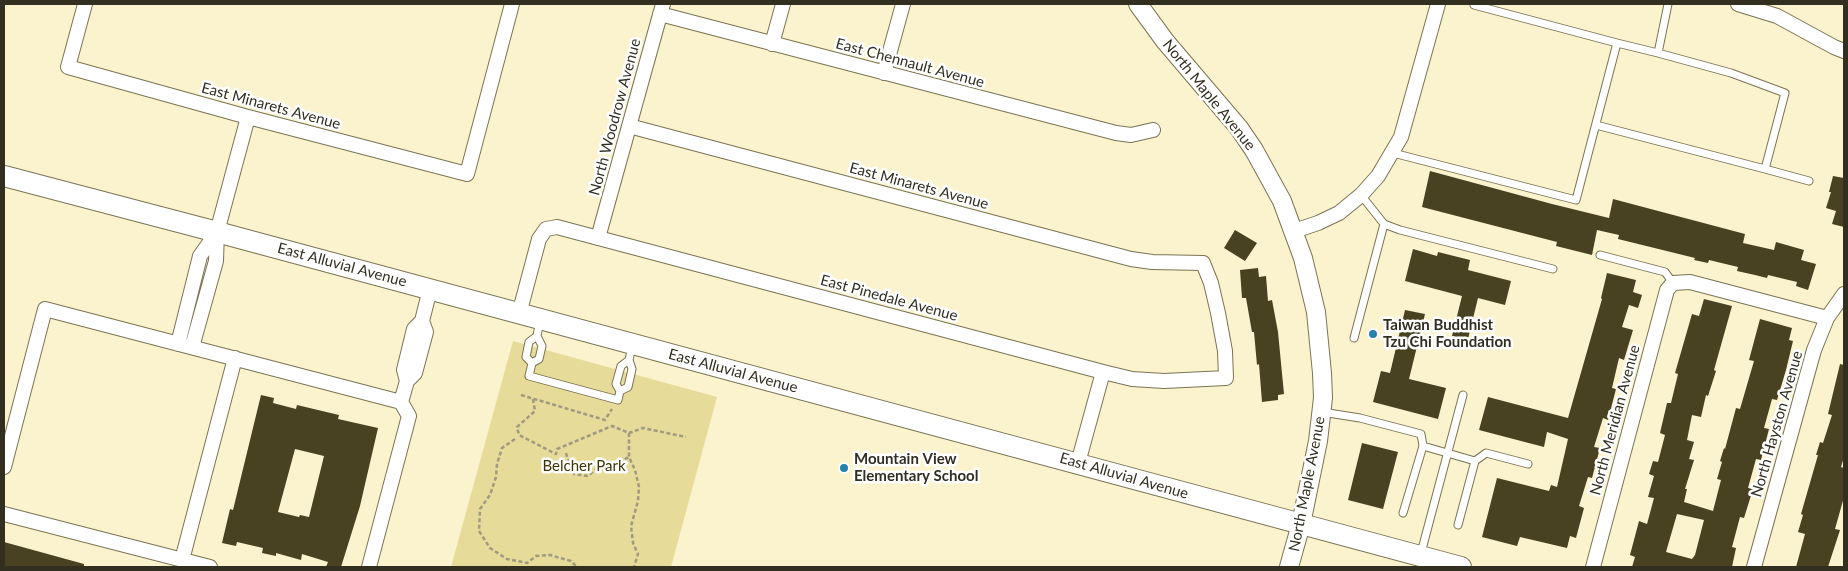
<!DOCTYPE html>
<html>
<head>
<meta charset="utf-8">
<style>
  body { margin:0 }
  #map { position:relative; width:1848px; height:571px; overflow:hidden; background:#faf3ce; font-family:Lato,sans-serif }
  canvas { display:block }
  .frame { position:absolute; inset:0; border:5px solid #322f21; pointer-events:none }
</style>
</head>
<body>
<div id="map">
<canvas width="1848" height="571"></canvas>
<div class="frame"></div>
</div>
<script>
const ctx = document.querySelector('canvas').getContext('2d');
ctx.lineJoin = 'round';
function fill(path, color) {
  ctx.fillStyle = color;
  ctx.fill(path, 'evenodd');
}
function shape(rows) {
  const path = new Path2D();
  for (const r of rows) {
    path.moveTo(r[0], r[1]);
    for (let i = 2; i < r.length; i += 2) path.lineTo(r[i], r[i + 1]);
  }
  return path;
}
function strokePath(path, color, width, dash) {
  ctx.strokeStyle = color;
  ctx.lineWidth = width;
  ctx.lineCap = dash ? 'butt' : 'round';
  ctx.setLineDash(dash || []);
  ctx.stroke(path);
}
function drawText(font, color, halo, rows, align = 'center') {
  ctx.font = font + ' Lato,sans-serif';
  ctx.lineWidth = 5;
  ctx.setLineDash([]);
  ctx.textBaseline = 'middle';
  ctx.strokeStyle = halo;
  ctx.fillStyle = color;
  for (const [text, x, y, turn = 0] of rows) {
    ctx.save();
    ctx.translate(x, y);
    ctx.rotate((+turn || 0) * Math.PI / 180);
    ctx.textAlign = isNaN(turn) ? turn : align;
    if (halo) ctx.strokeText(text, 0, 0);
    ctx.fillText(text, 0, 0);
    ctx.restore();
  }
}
const green = shape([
  [513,341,717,397,671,567,451,567]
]);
const building = shape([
  [1430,171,1552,204,1609,218,1613,199,1745,234,1743,243,1774,250,1776,242,1804,250,1801,260,1816,264,1808,290,1796,286,1797,282,1768,275,1767,278,1755,275,1737,271,1738,267,1709,260,1708,263,1694,260,1695,258,1618,239,1619,235,1597,230,1592,255,1556,246,1557,242,1422,207],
  [1833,176,1844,178,1844,227,1832,224,1836,211,1826,208,1831,192,1829,192],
  [1235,230,1257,243,1245,261,1224,248],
  [1413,249,1437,256,1438,252,1470,260,1468,270,1511,281,1505,305,1478,298,1468,339,1452,336,1462,296,1405,281],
  [1258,268,1259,277,1266,276,1268,301,1272,300,1278,332,1284,394,1278,395,1278,400,1262,402,1259,364,1257,365,1254,332,1252,332,1246,298,1242,298,1240,270],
  [1607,273,1636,280,1633,292,1642,295,1638,308,1629,305,1622,327,1633,330,1624,360,1619,358,1612,388,1616,389,1608,420,1603,418,1594,447,1600,448,1592,478,1588,477,1579,506,1584,508,1576,538,1570,536,1567,548,1520,537,1517,546,1482,537,1497,478,1549,491,1551,485,1557,487,1568,439,1547,432,1544,447,1479,430,1488,397,1568,418,1602,299,1601,298],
  [1704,299,1732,306,1714,370,1716,371,1708,396,1706,395,1701,417,1692,415,1687,440,1694,442,1689,459,1694,460,1685,489,1687,489,1684,502,1713,511,1721,480,1717,479,1722,462,1720,461,1724,448,1725,449,1736,408,1740,409,1754,361,1749,360,1760,319,1792,328,1789,340,1793,341,1786,370,1777,400,1772,399,1764,428,1769,429,1761,460,1756,459,1748,488,1753,489,1744,518,1740,517,1732,547,1736,548,1732,567,1632,567,1635,557,1630,555,1639,521,1647,524,1654,498,1648,497,1654,476,1649,474,1653,461,1658,462,1665,435,1660,433,1667,403,1671,403,1678,374,1675,373,1692,314,1699,316],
  [1677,514,1704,520,1695,555,1692,559,1666,552],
  [1405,310,1425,314,1409,379,1446,388,1438,419,1373,402,1381,371,1390,373],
  [1840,364,1844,365,1844,457,1841,467,1844,468,1844,497,1835,529,1840,530,1828,567,1796,567,1805,534,1798,532,1803,515,1801,514,1818,455,1816,455,1820,442,1823,443,1832,415,1828,414],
  [261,395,274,398,273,403,296,409,297,405,339,415,338,419,378,428,360,506,341,567,326,567,328,562,302,554,301,560,276,553,276,556,262,553,263,548,237,542,236,546,222,543,230,509,233,510],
  [295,449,324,456,309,517,300,515,299,517,278,512],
  [1362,443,1398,452,1383,509,1348,500],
  [4,542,84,564,84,567,4,567]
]);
const path = shape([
  [521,395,605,420,612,409],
  [533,399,535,411,517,427,519,435,556,454,557,449,612,426,629,433,643,428,686,437],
  [629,433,629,457,635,470,639,487,638,501,631,526,633,543,638,554,634,567],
  [515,439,502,448,497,464,496,477,490,495,480,509,479,531,490,548,507,559,527,563,536,556,550,555,571,561,577,567],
  [566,453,569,463,574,474,588,476,596,469,611,466,629,457]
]);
const service = shape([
  [1474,5,1617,43],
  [1658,53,1731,73,1785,93,1765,169,1809,181],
  [1596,125,1765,169],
  [1393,153,1576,200,1617,43,1658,53,1668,4],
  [1384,224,1400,230,1553,269],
  [1600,255,1665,272,1673,283],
  [537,336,542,346,539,359,532,363,526,357,529,342,537,336,540,320],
  [1354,338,1384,224,1361,195],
  [629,360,621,366,616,384,620,391,628,387,632,369,629,360,632,346],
  [532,363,529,376,618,400,620,391],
  [1322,412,1360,418,1421,434,1423,446,1403,513],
  [1423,446,1475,461,1486,453,1528,464],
  [1458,525,1475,461],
  [1421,553,1463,395]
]);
const minor = shape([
  [85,4,68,67,248,117,467,174,512,4],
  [1738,4,1777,16,1834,47,1844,51],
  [660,14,1116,133,1131,135,1153,130],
  [772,44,783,4],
  [884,73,903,4],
  [1294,231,1318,223,1339,213,1361,195,1378,176,1401,137,1438,4],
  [598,238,663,4],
  [519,314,539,239,546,229,557,227,1103,372,1132,379,1164,381,1226,378,1225,351,1218,313,1211,283,1203,263,1152,262,1131,259,629,126],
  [178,344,200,256,217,232],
  [192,347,216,261,217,232,248,117],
  [407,381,415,373,426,332,422,321],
  [401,402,407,381,404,370,414,329,422,321,430,289],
  [1078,463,1103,372],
  [4,467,45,309,401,402,409,416,369,567],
  [4,514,210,567],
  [182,560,235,358],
  [1593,567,1667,290,1673,283,1690,282,1827,318],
  [1754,567,1814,350,1827,318,1844,294]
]);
const tertiary = shape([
  [1138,4,1165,41,1239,128,1254,150,1282,201,1303,258,1316,312,1322,373,1323,398,1318,441,1301,524,1289,567]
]);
const secondary = shape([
  [4,176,217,232,1461,567]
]);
const markers = [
  [1373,334,5,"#2780ae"],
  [844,468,5,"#2780ae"]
];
const streetNames = [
  ["East Chennault Avenue",910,63,15],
  ["North Maple Avenue",1209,95,51],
  ["East Minarets Avenue",271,106,15],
  ["North Woodrow Avenue",615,117,-75],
  ["East Minarets Avenue",919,186,15],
  ["East Alluvial Avenue",342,265,15],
  ["East Pinedale Avenue",889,298,15],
  ["East Alluvial Avenue",733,371,15],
  ["North Meridian Avenue",1615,420,-75],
  ["North Hayston Avenue",1777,424,-74],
  ["East Alluvial Avenue",1124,476,16],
  ["North Maple Avenue",1307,484,-79]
];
const poiNames = [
  ["Taiwan Buddhist",1383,325],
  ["Tzu Chi Foundation",1383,342],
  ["Mountain View",854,459],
  ["Elementary School",854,476]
];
const parkNames = [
  ["Belcher Park",584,466]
];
fill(green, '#e7db9a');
fill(building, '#484222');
strokePath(service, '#7b7453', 9);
strokePath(minor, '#7b7453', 16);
strokePath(tertiary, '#7b7453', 20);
strokePath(secondary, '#7b7453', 22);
strokePath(path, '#a09b80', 2.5, [4, 2.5]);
strokePath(service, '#fff', 7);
strokePath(minor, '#fff', 14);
strokePath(tertiary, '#fff', 18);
strokePath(secondary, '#fff', 20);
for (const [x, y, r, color] of markers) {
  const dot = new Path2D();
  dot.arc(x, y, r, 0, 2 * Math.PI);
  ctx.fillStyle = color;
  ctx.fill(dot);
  strokePath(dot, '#fff', 2);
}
drawText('15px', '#322f21', '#fff', streetNames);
drawText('bold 15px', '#322f21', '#fff', poiNames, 'left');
drawText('15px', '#3d3506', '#fff', parkNames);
</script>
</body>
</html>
